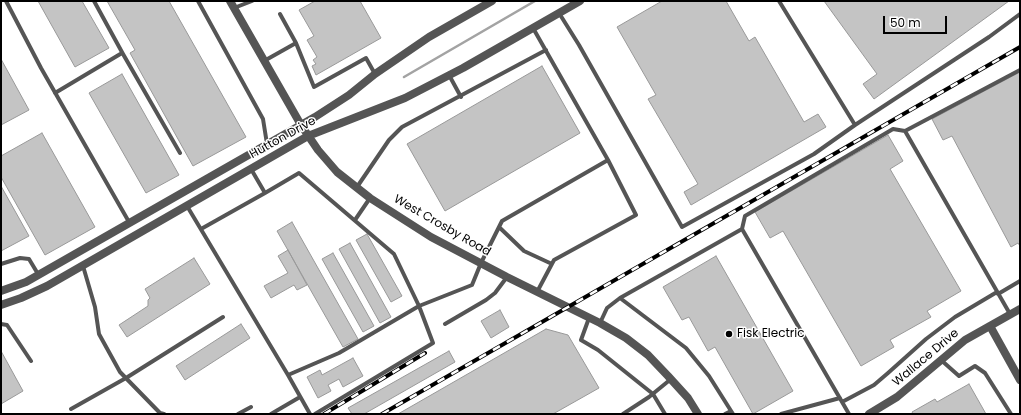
<!DOCTYPE html>
<html>
<head>
<meta charset="utf-8">
<style>
  body { margin:0 }
  #map { position:relative; width:1021px; height:415px; overflow:hidden; background:#fff; font-family:Poppins,sans-serif }
  canvas { display:block }
  .frame { position:absolute; inset:0; border:2px solid #000; pointer-events:none }
  .scale { position:absolute; left:883px; top:16px; width:64px; height:18px; box-sizing:border-box; border:2px solid #000; border-top:0; padding-left:5px; font-size:12px; line-height:14px; white-space:nowrap; color:#000; -webkit-text-stroke:3px #fff; paint-order:stroke }
</style>
</head>
<body>
<div id="map">
<canvas width="1021" height="415"></canvas>
<div class="frame"></div>
<div class="scale">50 m</div>
</div>
<script>
const ctx = document.querySelector('canvas').getContext('2d');
ctx.lineJoin = 'round';
function shape(rows) {
  const path = new Path2D();
  for (const r of rows) {
    path.moveTo(r[0], r[1]);
    for (let i = 2; i < r.length; i += 2) path.lineTo(r[i], r[i + 1]);
  }
  return path;
}
function strokePath(path, color, width, dash) {
  ctx.strokeStyle = color;
  ctx.lineWidth = width;
  ctx.lineCap = dash ? 'butt' : 'round';
  ctx.setLineDash(dash || []);
  ctx.stroke(path);
}
function fill(path, color) {
  ctx.fillStyle = color;
  ctx.fill(path, 'evenodd');
}
function drawText(font, color, halo, rows, align = 'center') {
  ctx.font = font + ' Poppins,sans-serif';
  ctx.lineWidth = 3;
  ctx.setLineDash([]);
  ctx.textBaseline = 'middle';
  ctx.strokeStyle = halo;
  ctx.fillStyle = color;
  for (const [text, x, y, turn = 0] of rows) {
    ctx.save();
    ctx.translate(x, y);
    ctx.rotate((+turn || 0) * Math.PI / 180);
    ctx.textAlign = isNaN(turn) ? turn : align;
    if (halo) ctx.strokeText(text, 0, 0);
    ctx.fillText(text, 0, 0);
    ctx.restore();
  }
}
const stream = shape([
  [404,77,535,1]
]);
const building = shape([
  [38,1,82,1,109,48,75,67,38,1],
  [107,1,169,1,246,137,193,166,130,53,135,50,107,1],
  [315,1,360,1,381,38,316,75,312,66,316,64,313,60,317,57,307,40,314,36,299,10,315,1],
  [662,1,726,1,749,41,755,37,804,122,818,114,826,127,691,205,684,192,698,184,648,99,656,95,617,27,662,1],
  [824,1,1009,1,874,99,863,84,877,74,824,1],
  [1,59,29,110,1,125,1,59],
  [542,66,580,133,445,211,407,144,542,66],
  [1020,72,1020,246,1018,243,1011,247,952,136,943,140,932,119,1020,72],
  [122,74,179,175,146,193,89,93,122,74],
  [42,133,95,227,45,255,1,177,1,156,42,133],
  [888,135,903,161,890,169,961,291,927,311,931,317,890,340,894,347,861,366,783,231,770,238,755,212,888,135],
  [1,186,29,236,1,251,1,186],
  [292,222,358,339,343,347,277,231,292,222],
  [367,234,402,296,391,302,356,240,367,234],
  [350,243,391,317,380,323,339,249,350,243],
  [288,250,307,285,297,290,294,285,271,298,264,286,288,273,278,256,288,250],
  [333,253,374,326,363,332,322,259,333,253],
  [716,256,793,391,753,414,715,347,708,351,689,317,682,320,663,287,716,256],
  [194,258,210,284,127,337,119,325,148,306,148,300,150,298,145,289,194,258],
  [500,310,509,327,491,338,481,321,500,310],
  [241,324,250,338,185,380,176,366,241,324],
  [546,329,568,335,599,388,553,414,398,414,546,329],
  [1,351,23,391,1,404,1,351],
  [449,351,455,362,364,414,352,414,348,408,449,351],
  [353,358,363,376,343,387,339,379,328,385,331,391,318,398,307,377,320,370,322,375,353,358],
  [969,384,986,414,913,414,912,412,935,399,937,402,969,384]
]);
const service = shape([
  [6,1,41,68,129,222],
  [94,1,123,54,180,153],
  [198,1,263,119,267,144],
  [779,1,855,125,989,37,1020,14],
  [234,8,252,1],
  [559,13,579,45,682,227,814,154,855,125],
  [280,14,296,43],
  [264,61,296,43,314,87,366,58,375,74],
  [449,75,461,97],
  [55,93,122,53],
  [357,187,389,140,402,127,546,50],
  [187,206,288,375,339,353,419,306,394,254,299,173,265,193,251,169],
  [355,220,370,198],
  [499,227,524,251,552,264],
  [201,229,265,193],
  [742,229,745,216,893,129,905,131],
  [1,264,20,258,29,259,38,274],
  [83,266,95,307,99,334,120,372,160,413,164,414],
  [537,292,554,260,636,215,608,160],
  [998,294,1020,281],
  [620,298,686,348,709,376,733,414],
  [1010,314,905,131,1020,70],
  [589,318,581,340,598,350,653,394,665,414],
  [600,323,607,308,620,298,742,229,849,414],
  [1,324,7,325,31,361],
  [445,324,486,300,495,293,507,277],
  [941,360,959,376,975,366,985,373,1011,414],
  [288,375,310,414],
  [842,402,874,385,888,373,926,339,955,317,997,292],
  [71,409,126,378,223,317],
  [238,414,251,407],
  [271,414,300,397],
  [315,414,433,343,419,306,472,285,481,263,502,221,608,160,533,28],
  [623,414,649,397,671,379],
  [725,414,731,411],
  [781,414,840,398]
]);
const minor = shape([
  [990,326,1020,380],
  [869,414,897,397,965,340,1020,309]
]);
const tertiary = shape([
  [230,1,301,125,318,150,337,172,370,198,431,237,507,277,600,323,626,338,648,355,668,376,688,398,698,414],
  [1,291,26,282,315,117,349,95,375,74,429,37,492,1],
  [1,305,21,298,47,286,308,136,405,98,463,68,580,1]
]);
const rail = shape([
  [324,414,425,353],
  [382,414,1020,47]
]);
const markers = [
  [729,334,4,"#000"]
];
const streetNames = [
  ["Hutton Drive",283,138,-29],
  ["West Crosby Road",442,226,30],
  ["Wallace Drive",926,358,-40]
];
const poiNames = [
  ["Fisk Electric",737,334]
];
strokePath(stream, '#a3a3a3', 2.5);
fill(building, '#c4c4c4');
strokePath(building, '#999', 1);
strokePath(service, '#555', 4);
strokePath(minor, '#555', 8);
strokePath(tertiary, '#555', 8);
strokePath(rail, '#000', 4);
strokePath(rail, '#fff', 2.5, [8]);
for (const [x, y, r, color] of markers) {
  const dot = new Path2D();
  dot.arc(x, y, r, 0, 2 * Math.PI);
  ctx.fillStyle = color;
  ctx.fill(dot);
  strokePath(dot, '#fff', 1.5);
}
drawText('12px', '#000', '#fff', streetNames);
drawText('12px', '#000', '#fff', poiNames, 'left');
</script>
</body>
</html>
